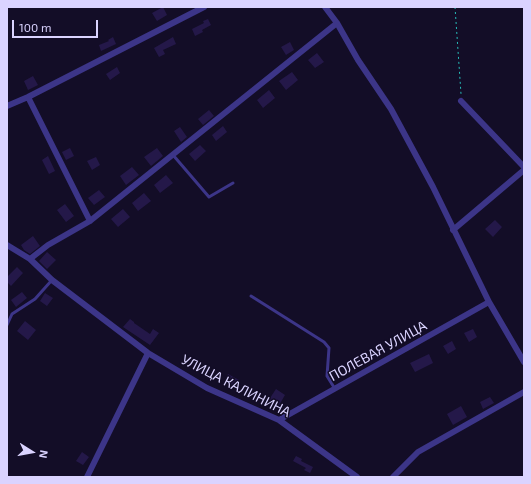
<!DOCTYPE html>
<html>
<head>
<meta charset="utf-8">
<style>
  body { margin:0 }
  #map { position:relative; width:531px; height:484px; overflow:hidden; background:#130d27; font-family:"Exo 2",sans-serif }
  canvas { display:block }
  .frame { position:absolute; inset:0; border:8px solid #dad3ff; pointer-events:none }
  .north { position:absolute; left:12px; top:432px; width:40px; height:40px; -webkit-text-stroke:3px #130d27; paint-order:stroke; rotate:101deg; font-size:11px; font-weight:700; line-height:16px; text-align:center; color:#dad3ff }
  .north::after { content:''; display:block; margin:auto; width:14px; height:18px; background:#dad3ff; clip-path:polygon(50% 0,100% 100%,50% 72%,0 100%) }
  .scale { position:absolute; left:12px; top:20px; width:86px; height:18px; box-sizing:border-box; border:2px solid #dad3ff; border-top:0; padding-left:5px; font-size:12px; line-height:14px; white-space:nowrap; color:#dad3ff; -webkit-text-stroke:3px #130d27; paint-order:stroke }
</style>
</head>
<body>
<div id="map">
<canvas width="531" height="484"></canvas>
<div class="frame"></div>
<div class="north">N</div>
<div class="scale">100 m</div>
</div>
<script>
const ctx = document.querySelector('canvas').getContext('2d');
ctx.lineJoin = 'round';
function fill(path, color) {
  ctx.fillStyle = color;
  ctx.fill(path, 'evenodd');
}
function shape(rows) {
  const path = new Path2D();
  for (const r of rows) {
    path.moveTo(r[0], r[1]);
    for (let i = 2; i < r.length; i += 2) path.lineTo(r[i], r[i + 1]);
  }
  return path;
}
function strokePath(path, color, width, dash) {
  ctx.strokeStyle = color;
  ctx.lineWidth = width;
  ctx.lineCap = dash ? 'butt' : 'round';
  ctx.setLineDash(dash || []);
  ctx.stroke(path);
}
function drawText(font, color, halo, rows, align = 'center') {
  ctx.font = font + ' "Exo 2",sans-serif';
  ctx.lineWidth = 3;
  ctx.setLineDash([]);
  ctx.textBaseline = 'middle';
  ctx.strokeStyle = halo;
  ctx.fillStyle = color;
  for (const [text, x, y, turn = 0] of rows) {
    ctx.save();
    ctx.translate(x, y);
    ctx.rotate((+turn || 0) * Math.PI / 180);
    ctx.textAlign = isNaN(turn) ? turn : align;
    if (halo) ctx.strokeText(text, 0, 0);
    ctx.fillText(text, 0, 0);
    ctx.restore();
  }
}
const building = shape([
  [163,7,167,15,157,21,152,13],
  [208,19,211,25,202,30,203,32,195,36,192,29,204,23,203,21],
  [113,37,116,44,101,51,99,45,109,41,108,40],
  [173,37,176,44,163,50,165,54,159,57,154,48],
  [290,42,294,50,286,55,281,47],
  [317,53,324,62,315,68,308,60],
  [117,67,120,73,110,80,106,74],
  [292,72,298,80,286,90,279,81],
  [33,76,38,85,28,90,24,81],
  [269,90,275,98,263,108,257,100],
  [209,110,214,116,203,125,198,119],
  [223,126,227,132,216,141,212,135],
  [180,127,187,137,181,142,174,131],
  [200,145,206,151,195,161,189,154],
  [70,148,74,156,66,160,62,152],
  [157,148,163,156,151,166,144,157],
  [48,156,55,171,49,174,42,160],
  [96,157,100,165,92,170,87,161],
  [132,167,139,175,126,185,120,176],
  [166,175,173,183,160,193,154,185],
  [99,190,105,197,94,205,88,198],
  [144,193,151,201,138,211,132,203],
  [65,204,74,216,66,222,57,210],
  [123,209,130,217,118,227,111,219],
  [495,220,502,227,493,237,485,229],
  [33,236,40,246,30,254,24,250,21,245],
  [47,252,56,260,47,269,39,261],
  [17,267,23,273,11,286,7,282,7,277],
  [22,292,27,298,16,307,11,300],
  [45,293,53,298,47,306,40,301],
  [130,319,134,322,134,323,150,334,153,329,159,333,150,345,123,327],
  [25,321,36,330,28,340,17,331],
  [473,329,477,337,469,342,464,333],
  [452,341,456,349,448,354,443,346],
  [429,354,433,363,415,372,410,363],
  [228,374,239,380,235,387,224,382],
  [276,389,285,395,278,407,268,401],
  [490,397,494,403,483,409,480,402],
  [461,406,467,417,453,425,447,414],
  [82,452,89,457,83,465,76,461],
  [296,456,302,459,301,461,313,467,310,473,304,470,306,468,293,461]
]);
const path = shape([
  [455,7,461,94]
]);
const service = shape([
  [173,155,209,197,233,183],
  [251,296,324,342,329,348,327,376,335,389],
  [7,325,12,314,35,299,52,280]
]);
const minor = shape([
  [325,7,337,23,358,60,391,109,433,187,489,302,524,362],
  [28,97,90,221],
  [461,101,524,167],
  [7,106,28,97,204,7],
  [453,230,524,170],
  [7,245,30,259,52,280,148,353,207,388,279,420,357,477],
  [30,259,48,245,90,221,337,23],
  [279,420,489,302],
  [87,477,148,353],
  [393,477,418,452,524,392]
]);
const streetNames = [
  ["ПОЛЕВАЯ УЛИЦА",378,351,-29],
  ["УЛИЦА КАЛИНИНА",236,386,27]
];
fill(building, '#241849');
strokePath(path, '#27bfbc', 1, [2, 3]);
strokePath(service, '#3c3588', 3);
strokePath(minor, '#3c3588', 6);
drawText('14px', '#dad3ff', '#130d27', streetNames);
</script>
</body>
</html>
